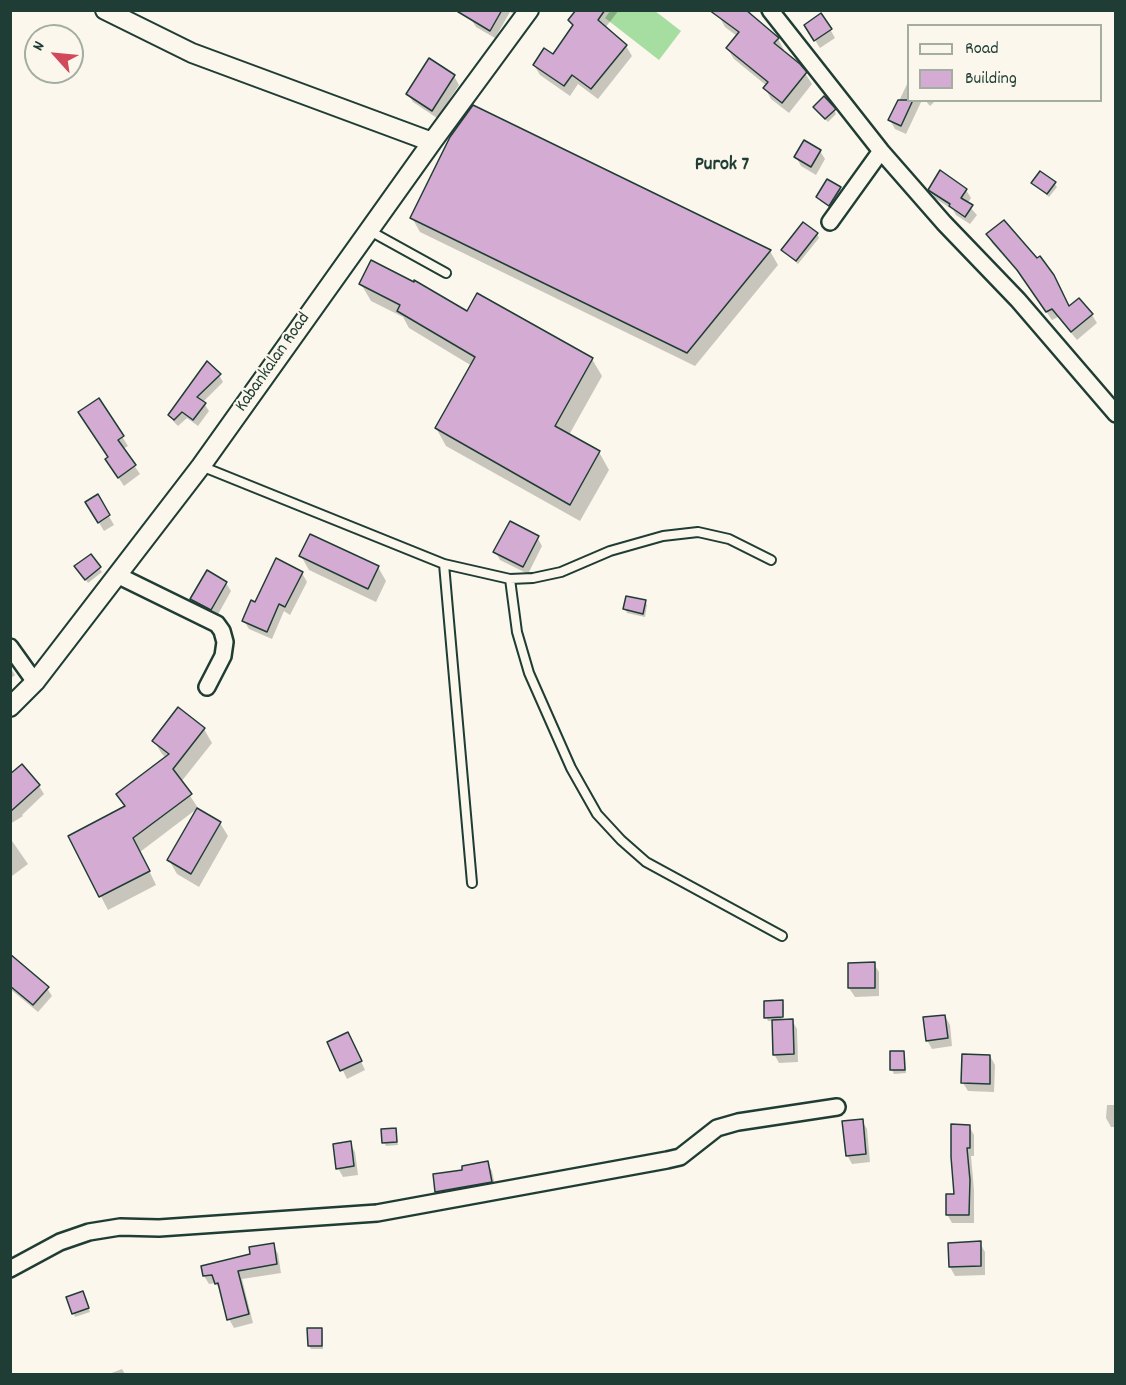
<!DOCTYPE html>
<html>
<head>
<meta charset="utf-8">
<style>
  body { margin:0 }
  #map { position:relative; width:1126px; height:1385px; overflow:hidden; background:#fbf7ec; font-family:Dekko,sans-serif }
  canvas { display:block }
  .frame { position:absolute; inset:0; border:12px solid #1f3d34; pointer-events:none }
  .legend { position:absolute; left:907px; top:24px; width:195px; height:78px; box-sizing:border-box; background:#fbf7ec; border:2px solid #a3ada2; margin:0; padding:8px 10px; list-style:none; font-size:18px; color:#1f3d34 }
  .legend li { display:flex; align-items:center; gap:12px; height:30px }
  .legend b { width:30px; border:2px solid #a3ada2 }
  .north { position:absolute; left:24px; top:24px; width:60px; height:60px; box-sizing:border-box; background:#fbf7ec; border:2px solid #a3ada2; border-radius:50%; rotate:297deg; font-size:16px; font-weight:700; line-height:24px; text-align:center; color:#1f3d34 }
  .north::after { content:''; display:block; margin:auto; width:21px; height:27px; background:#d1495b; clip-path:polygon(50% 0,100% 100%,50% 72%,0 100%) }
</style>
</head>
<body>
<div id="map">
<canvas width="1126" height="1385"></canvas>
<div class="frame"></div>
<ul class="legend">
<li><b style="height:8px;background:#fbf7ec"></b>Road</li>
<li><b style="height:16px;background:#d4abd2"></b>Building</li>
</ul>
<div class="north">N</div>
</div>
<script>
const ctx = document.querySelector('canvas').getContext('2d');
ctx.lineJoin = 'round';
function fill(path, color) {
  ctx.fillStyle = color;
  ctx.fill(path, 'evenodd');
}
function shape(rows) {
  const path = new Path2D();
  for (const r of rows) {
    path.moveTo(r[0], r[1]);
    for (let i = 2; i < r.length; i += 2) path.lineTo(r[i], r[i + 1]);
  }
  return path;
}
function strokePath(path, color, width, dash) {
  ctx.strokeStyle = color;
  ctx.lineWidth = width;
  ctx.lineCap = dash ? 'butt' : 'round';
  ctx.setLineDash(dash || []);
  ctx.stroke(path);
}
function drawText(font, color, halo, rows, align = 'center') {
  ctx.font = font + ' Dekko,sans-serif';
  ctx.lineWidth = 4.5;
  ctx.setLineDash([]);
  ctx.textBaseline = 'middle';
  ctx.strokeStyle = halo;
  ctx.fillStyle = color;
  for (const [text, x, y, turn = 0] of rows) {
    ctx.save();
    ctx.translate(x, y);
    ctx.rotate((+turn || 0) * Math.PI / 180);
    ctx.textAlign = isNaN(turn) ? turn : align;
    if (halo) ctx.strokeText(text, 0, 0);
    ctx.fillText(text, 0, 0);
    ctx.restore();
  }
}
const green = shape([
  [610,11,655,11,681,31,659,60,605,18]
]);
const shadow = shape([
  [476,10,519,10,517,15,510,12,495,38,476,27,471,19],
  [578,10,619,10,605,28,626,46,632,56,598,99,578,84,570,96,540,75,534,65,554,56,573,27,569,20],
  [723,10,749,10,754,19,778,39,784,50,782,52,805,73,812,84,789,113,771,99,765,88,767,86,734,59,727,48,737,36,725,27,719,16],
  [830,29,835,38,820,48,811,34],
  [430,60,454,76,459,85,437,118,413,102,408,94],
  [908,82,908,100,922,100,906,134,895,129,890,120],
  [925,100,936,100,930,106],
  [473,107,770,251,778,265,695,366,420,232,412,218],
  [834,110,836,114,828,122,817,111],
  [820,151,825,159,816,175,801,166,796,157],
  [1033,183,1054,183,1057,187,1049,197],
  [840,188,842,192,832,209,820,201,818,197],
  [930,190,966,190,971,198,967,204,977,215,970,224,956,215,953,210,935,198],
  [817,234,819,238,798,264,783,250],
  [988,234,1069,308,1092,315,1097,323,1077,340,1058,317,1052,320,1024,279,992,243],
  [361,284,468,313,592,359,602,376,569,435,599,452,609,470,580,521,446,446,436,428,472,366,409,328,403,317,371,301],
  [219,375,223,382,203,402,209,411,198,426,187,418,178,426,174,422,170,415],
  [99,400,128,446,123,449,140,474,124,486,112,468],
  [97,496,114,525,104,531,87,503],
  [537,537,542,546,528,574,500,560,495,551],
  [90,556,102,572,88,583,79,570],
  [301,556,378,567,386,581,376,602,309,570],
  [302,573,307,582,290,615,284,611,272,639,249,629,244,621,255,604],
  [226,583,231,591,216,618,197,607,192,599],
  [645,601,647,605,645,617,627,613,625,609],
  [10,667,15,675,10,679],
  [204,729,212,743,181,782,198,808,140,852,156,885,108,910,70,837,126,808,118,795,166,758,162,754,154,741],
  [10,776,39,786,44,794,22,815,23,816,10,824],
  [220,823,228,836,199,887,177,874,169,860],
  [10,838,28,864,12,876,10,874],
  [10,952,19,963,47,988,52,996,38,1012,10,989],
  [849,964,874,964,879,972,879,996,855,997,849,988],
  [782,1002,784,1005,784,1016,781,1010,778,1011,783,1021,792,1020,797,1029,798,1062,779,1063,774,1054,773,1021,768,1021,766,1017],
  [945,1016,950,1025,952,1046,932,1049,927,1040],
  [329,1042,352,1042,365,1070,347,1079],
  [903,1052,905,1056,906,1073,894,1074,892,1070],
  [990,1056,995,1065,994,1092,968,1091,963,1083],
  [1107,1105,1116,1105,1116,1127,1111,1127,1106,1118],
  [862,1121,867,1129,870,1162,852,1164,847,1155],
  [969,1126,974,1135,974,1156,971,1156,974,1190,974,1223,952,1223,947,1214,956,1195],
  [395,1130,398,1145,386,1146,384,1142],
  [350,1143,355,1152,358,1175,343,1177,338,1168],
  [487,1163,492,1171,496,1191,442,1201,437,1192,435,1175,464,1172],
  [980,1243,985,1252,985,1275,955,1276,950,1267],
  [273,1245,278,1254,281,1273,242,1279,253,1323,234,1328,229,1319,221,1292,216,1283,209,1284,204,1276],
  [85,1297,90,1312,75,1317,68,1298],
  [321,1329,323,1333,323,1349,311,1349,309,1346],
  [122,1369,125,1374,109,1374]
]);
const building = shape([
  [455,10,502,10,490,31,455,10],
  [576,10,605,10,598,20,627,45,591,89,572,75,564,86,533,65,544,48,553,54,573,25,568,20,576,10],
  [709,10,746,10,779,38,774,43,800,64,807,72,782,103,763,88,768,82,726,48,739,32,709,10],
  [821,13,832,29,814,41,804,25,821,13],
  [429,58,455,75,432,111,406,94,429,58],
  [824,96,836,109,825,119,813,107,824,96],
  [898,100,913,100,901,126,888,120,898,100],
  [473,105,771,250,687,353,410,218,450,137,473,105],
  [804,140,821,150,811,167,794,157,804,140],
  [940,170,967,189,961,198,973,205,965,217,949,206,950,204,928,190,940,170],
  [1040,171,1056,182,1047,194,1031,183,1040,171],
  [827,179,841,187,829,206,816,197,827,179],
  [1004,220,1037,258,1040,256,1054,275,1069,306,1079,298,1093,314,1071,332,1052,309,1046,312,1017,270,986,234,1004,220],
  [803,222,818,233,796,261,781,250,803,222],
  [371,260,414,282,414,280,467,311,477,293,593,358,555,426,600,451,570,505,435,428,475,357,397,311,400,305,359,284,371,260],
  [207,361,221,374,197,397,206,403,193,420,182,412,174,420,168,415,207,361],
  [99,398,124,436,118,440,136,465,118,478,105,459,108,457,78,412,99,398],
  [98,494,110,515,98,523,85,502,98,494],
  [510,521,539,536,523,567,493,552,510,521],
  [310,534,379,566,368,589,299,556,310,534],
  [91,554,101,567,85,580,74,566,91,554],
  [276,558,303,572,285,607,279,604,267,632,242,621,251,600,255,602,276,558],
  [207,570,227,582,211,610,190,599,207,570],
  [626,596,646,600,643,614,623,609,626,596],
  [178,707,205,728,173,769,192,794,133,838,150,871,99,897,68,836,125,806,116,794,169,754,152,741,178,707],
  [22,764,40,785,10,812,10,774,22,764],
  [197,808,221,822,191,874,167,860,197,808],
  [10,954,49,987,33,1005,10,986,10,954],
  [875,962,875,988,848,988,848,963,875,962],
  [783,1000,783,1017,764,1018,764,1001,783,1000],
  [945,1015,948,1038,926,1041,923,1017,945,1015],
  [793,1019,794,1054,773,1055,772,1020,793,1019],
  [348,1032,362,1061,340,1071,327,1042,348,1032],
  [890,1051,904,1051,905,1070,890,1070,890,1051],
  [962,1054,990,1055,990,1084,961,1083,962,1054],
  [863,1119,866,1154,846,1156,842,1121,863,1119],
  [951,1124,970,1125,970,1148,967,1148,970,1180,969,1215,946,1215,946,1194,954,1194,951,1157,951,1124],
  [396,1128,397,1142,382,1143,381,1129,396,1128],
  [351,1141,354,1166,336,1169,333,1144,351,1141],
  [488,1161,492,1182,435,1192,433,1174,462,1170,462,1166,488,1161],
  [981,1241,981,1266,949,1267,948,1243,981,1241],
  [274,1243,277,1264,238,1271,249,1314,227,1320,218,1283,215,1284,212,1275,203,1276,201,1266,250,1254,249,1247,274,1243],
  [83,1291,89,1308,72,1314,66,1297,83,1291],
  [307,1328,322,1328,322,1346,308,1346,307,1328]
]);
const service = shape([
  [370,231,446,273],
  [201,466,444,564,510,579,533,578,561,572,610,551,663,536,698,532,729,539,771,560],
  [444,564,472,883],
  [510,579,517,632,529,673,571,768,597,814,621,840,646,862,782,936]
]);
const minor = shape([
  [770,10,881,151,944,223,1018,300,1116,414],
  [830,222,881,151],
  [117,575,217,624,222,631,225,642,223,656,207,687],
  [10,647,35,682],
  [10,1269,60,1242,89,1232,120,1227,159,1228,377,1213,667,1160,680,1157,717,1128,738,1122,837,1107]
]);
const tertiary = shape([
  [105,10,192,53,432,142],
  [10,707,35,682,201,466,432,142,529,10]
]);
const streetNames = [
  ["Kabankalan Road",274,363,-55]
];
const neighbourhoodNames = [
  ["Purok 7",722,166]
];
fill(green, '#a6dda0');
fill(shadow, '#0003');
fill(building, '#d4abd2');
strokePath(building, '#1f3d34', 1.5);
strokePath(service, '#1f3d34', 12);
strokePath(minor, '#1f3d34', 20);
strokePath(tertiary, '#1f3d34', 22);
strokePath(service, '#fbf7ec', 8);
strokePath(minor, '#fbf7ec', 15);
strokePath(tertiary, '#fbf7ec', 18);
drawText('18px', '#1f3d34', '#fbf7ec', streetNames);
drawText('bold 20px', '#1f3d34', '#fbf7ec', neighbourhoodNames);
</script>
</body>
</html>
